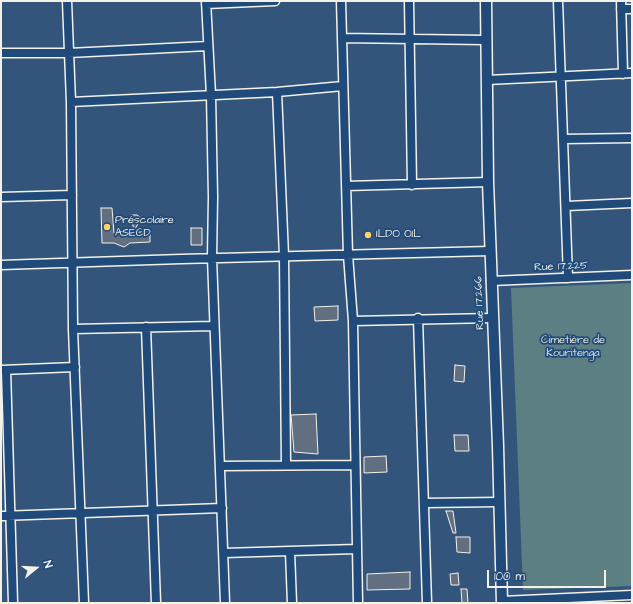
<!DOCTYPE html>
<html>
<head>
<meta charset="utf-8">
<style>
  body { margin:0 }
  #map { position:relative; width:633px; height:604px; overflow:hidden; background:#33557c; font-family:"Architects Daughter",sans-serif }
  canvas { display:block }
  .frame { position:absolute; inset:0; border:2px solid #f4f1e8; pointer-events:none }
  .north { position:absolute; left:16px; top:548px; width:40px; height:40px; -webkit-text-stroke:3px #1f4a7a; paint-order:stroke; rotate:72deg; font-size:11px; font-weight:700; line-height:16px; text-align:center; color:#f4f1e8 }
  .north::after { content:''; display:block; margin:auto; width:14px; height:18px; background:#f4f1e8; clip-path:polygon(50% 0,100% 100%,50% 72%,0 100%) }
  .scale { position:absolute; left:487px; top:570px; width:119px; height:18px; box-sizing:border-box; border:2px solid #f4f1e8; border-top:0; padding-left:5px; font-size:12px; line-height:14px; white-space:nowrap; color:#f4f1e8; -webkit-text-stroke:3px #1f4a7a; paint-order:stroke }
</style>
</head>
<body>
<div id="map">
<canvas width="633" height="604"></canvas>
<div class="frame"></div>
<div class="north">N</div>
<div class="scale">100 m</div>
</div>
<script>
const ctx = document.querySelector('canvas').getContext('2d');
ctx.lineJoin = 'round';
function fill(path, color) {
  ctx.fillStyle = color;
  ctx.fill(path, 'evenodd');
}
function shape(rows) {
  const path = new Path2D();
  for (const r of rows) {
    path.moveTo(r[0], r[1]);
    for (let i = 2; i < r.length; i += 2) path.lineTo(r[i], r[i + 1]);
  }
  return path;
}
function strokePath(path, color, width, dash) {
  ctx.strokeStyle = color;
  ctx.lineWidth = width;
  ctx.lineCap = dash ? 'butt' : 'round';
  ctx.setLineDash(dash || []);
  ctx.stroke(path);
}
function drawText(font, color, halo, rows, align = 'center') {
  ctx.font = font + ' "Architects Daughter",sans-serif';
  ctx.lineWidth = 3.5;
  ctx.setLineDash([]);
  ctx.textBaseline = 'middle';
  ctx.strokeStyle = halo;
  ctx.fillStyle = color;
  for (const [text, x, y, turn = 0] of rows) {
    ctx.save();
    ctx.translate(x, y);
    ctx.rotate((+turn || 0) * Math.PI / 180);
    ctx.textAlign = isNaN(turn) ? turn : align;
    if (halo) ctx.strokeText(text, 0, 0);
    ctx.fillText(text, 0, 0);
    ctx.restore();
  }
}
const green = shape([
  [632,283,632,586,523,590,511,288]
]);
const building = shape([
  [101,208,112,208,114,233,125,230,134,234,134,232,150,232,150,242,130,243,124,247,114,243,102,243,101,208],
  [131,215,137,215,141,218,134,231,131,215],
  [191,228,202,228,202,245,191,245,191,228],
  [338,306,338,320,315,321,314,307,338,306],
  [455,365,465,366,464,382,454,381,455,365],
  [316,414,318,454,294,452,291,415,316,414],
  [454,435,468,435,469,451,455,451,454,435],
  [386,456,387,472,364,473,364,457,386,456],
  [446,511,453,511,456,533,453,533,446,511],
  [456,537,470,537,470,553,457,552,456,537],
  [410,572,410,589,367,590,367,574,410,572],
  [458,573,459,585,451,585,450,574,458,573],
  [461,589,467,589,468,603,462,603,461,589]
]);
const minor = shape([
  [67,1,71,102,73,329,84,603],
  [206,1,211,95,213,197,212,258,225,603],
  [341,1,348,255,353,321,358,603],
  [409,1,412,185],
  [558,1,568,278],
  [621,1,623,74],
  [206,4,275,1],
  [621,9,632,9],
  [342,38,486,40],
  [1,53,69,53,208,46],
  [487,80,632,73],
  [277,92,284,256,286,465],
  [71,102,277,92,343,86],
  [564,139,632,138],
  [346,186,488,182],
  [1,197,72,195],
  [567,206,632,203],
  [1,265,181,259,490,251],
  [491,281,632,275],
  [418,318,427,603],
  [353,321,492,318],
  [146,327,156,603],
  [73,329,214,326],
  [2,370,75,367],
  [6,370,13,603],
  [220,466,355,465],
  [424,503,499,502],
  [1,516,222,508],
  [290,552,292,603],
  [224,553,356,549],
  [502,601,632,595]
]);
const major = shape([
  [486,1,488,182,498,446,502,603]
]);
const markers = [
  [107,227,4,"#ffd166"],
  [368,235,4,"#ffd166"]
];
const poiNames = [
  ["Préscolaire",115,221],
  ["ASECD",115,234],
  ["ILDO OIL",376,235]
];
const streetNames = [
  ["Rue 17.225",561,267,-2],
  ["Rue 17.266",480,303,-92]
];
const parkNames = [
  ["Cimetière de",573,341],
  ["Kouritenga",573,354]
];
fill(green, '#5c7f84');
fill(building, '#616f81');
strokePath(building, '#f4f1e8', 1);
strokePath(minor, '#f4f1e8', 11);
strokePath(major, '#f4f1e8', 13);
strokePath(minor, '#1f4a7a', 8);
strokePath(major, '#1f4a7a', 10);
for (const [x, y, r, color] of markers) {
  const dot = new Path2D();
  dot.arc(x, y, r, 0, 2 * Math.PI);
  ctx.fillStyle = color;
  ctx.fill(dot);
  strokePath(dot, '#1f4a7a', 1.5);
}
drawText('11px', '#f4f1e8', '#1f4a7a', poiNames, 'left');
drawText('11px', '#f4f1e8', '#1f4a7a', streetNames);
drawText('11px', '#dde0d9', '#1f4a7a', parkNames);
</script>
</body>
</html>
